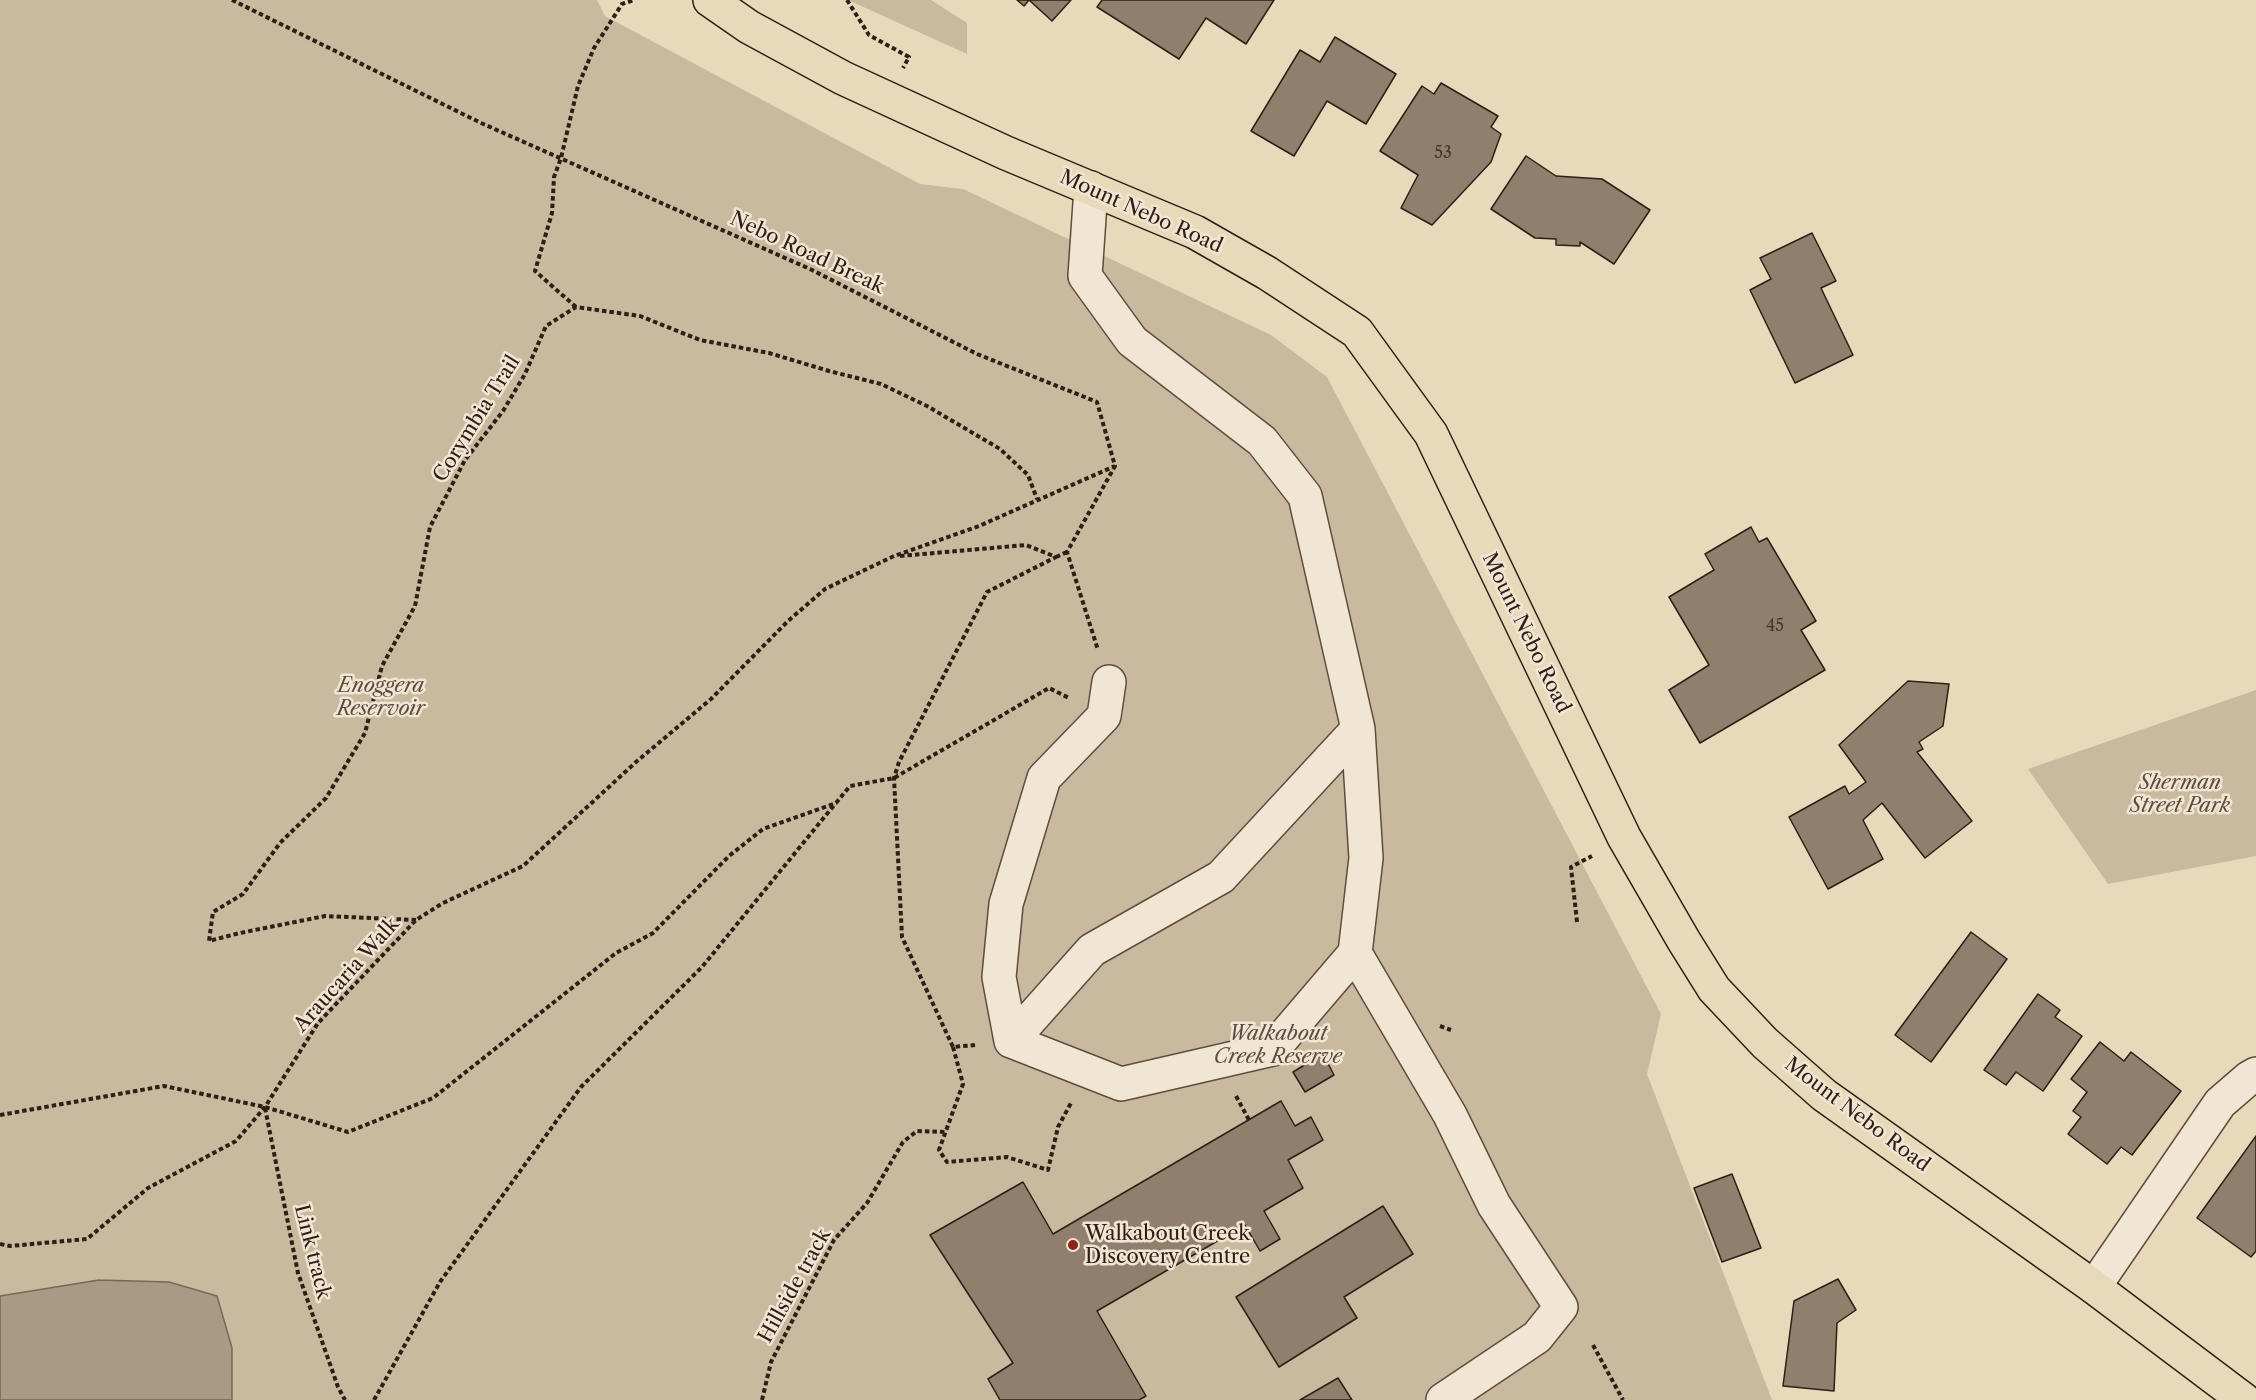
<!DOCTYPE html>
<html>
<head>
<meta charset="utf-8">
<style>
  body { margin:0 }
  canvas { display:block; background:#e9d9bb }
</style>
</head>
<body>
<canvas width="2256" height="1400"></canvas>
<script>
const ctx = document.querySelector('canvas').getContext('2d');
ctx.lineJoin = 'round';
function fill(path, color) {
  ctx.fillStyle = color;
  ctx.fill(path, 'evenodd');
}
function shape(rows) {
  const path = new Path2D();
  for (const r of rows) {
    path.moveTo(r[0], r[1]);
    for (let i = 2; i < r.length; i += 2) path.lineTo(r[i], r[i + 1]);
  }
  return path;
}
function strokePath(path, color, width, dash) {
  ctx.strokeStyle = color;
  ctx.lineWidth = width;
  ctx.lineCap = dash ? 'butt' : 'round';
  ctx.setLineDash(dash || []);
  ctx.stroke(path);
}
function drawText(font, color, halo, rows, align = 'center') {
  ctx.font = font + ' "Libre Caslon Text",serif';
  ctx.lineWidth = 5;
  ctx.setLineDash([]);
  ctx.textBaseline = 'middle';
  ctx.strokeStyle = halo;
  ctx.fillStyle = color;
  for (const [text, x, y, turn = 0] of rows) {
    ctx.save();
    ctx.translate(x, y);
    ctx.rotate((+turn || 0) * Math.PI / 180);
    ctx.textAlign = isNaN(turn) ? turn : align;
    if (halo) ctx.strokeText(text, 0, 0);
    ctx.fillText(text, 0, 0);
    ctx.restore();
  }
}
const green = shape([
  [0,0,597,0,605,16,920,184,963,189,1271,335,1327,377,1661,1014,1647,1074,1772,1400,0,1400],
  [848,0,931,0,967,23,967,54],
  [2256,690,2256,856,2108,884,2028,769]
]);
const water = shape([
  [99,1280,169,1282,217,1296,232,1348,232,1400,0,1400,0,1296,99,1280]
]);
const building = shape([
  [1017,0,1071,0,1052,21,1029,0,1024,6,1017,0],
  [1102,0,1274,0,1246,44,1206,18,1179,59,1097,7,1102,0],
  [1335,37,1396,74,1366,124,1327,101,1294,156,1251,131,1300,50,1320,62,1335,37],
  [1441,83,1498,116,1491,127,1501,134,1491,162,1432,225,1401,208,1418,175,1380,151,1422,86,1434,94,1441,83],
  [1526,156,1556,176,1602,179,1650,210,1614,264,1580,242,1580,246,1556,245,1556,239,1535,238,1491,209,1526,156],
  [1812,233,1836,281,1821,288,1853,355,1795,383,1750,290,1771,279,1760,258,1812,233],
  [1751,527,1759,542,1767,538,1816,621,1801,630,1825,670,1700,743,1669,690,1709,665,1669,597,1714,570,1705,554,1751,527],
  [1908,681,1949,684,1943,726,1919,742,1923,749,1917,752,1972,821,1925,858,1882,803,1863,820,1883,859,1828,889,1789,817,1845,786,1849,794,1866,782,1839,745,1908,681],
  [1971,932,2007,959,1931,1062,1895,1035,1971,932],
  [2038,994,2060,1010,2055,1017,2082,1036,2043,1091,2016,1072,2006,1085,1984,1070,2038,994],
  [2100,1042,2124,1061,2131,1052,2181,1091,2132,1155,2121,1147,2107,1164,2068,1134,2081,1117,2073,1111,2087,1092,2071,1079,2100,1042],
  [1323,1054,1334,1075,1305,1092,1293,1072,1323,1054],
  [1281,1101,1295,1126,1311,1117,1323,1140,1288,1160,1303,1188,1264,1211,1280,1239,1260,1251,1245,1225,1097,1311,1146,1396,1139,1400,1000,1400,988,1379,1013,1363,930,1235,1023,1182,1053,1234,1281,1101],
  [2256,1136,2256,1251,2251,1257,2197,1218,2256,1136],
  [1732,1174,1761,1248,1722,1262,1694,1188,1732,1174],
  [1383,1206,1413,1254,1344,1297,1357,1318,1279,1367,1236,1297,1383,1206],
  [1838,1279,1856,1310,1837,1323,1834,1391,1783,1386,1794,1301,1838,1279],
  [1338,1378,1352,1400,1300,1400,1338,1378]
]);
const path = shape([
  [232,0,481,123,810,269,977,354,1097,402,1115,466,1067,552,1098,650],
  [847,0,869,35,909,57,903,68],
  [576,307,535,271,552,213,554,177,561,158,578,86,594,48,622,4,634,0],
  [900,556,1026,545,1056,557,987,592,899,762,894,778,902,937,953,1047,975,1045],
  [1056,557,1067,552],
  [416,920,325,916,240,933,209,941,213,912,243,894,280,843,326,798,365,733,382,666,415,606,430,527,465,460,503,411,525,374,546,326,576,307,640,316,700,340,769,353,829,371,881,384,927,406,1000,449,1028,475,1037,499],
  [1577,922,1571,867,1592,856],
  [1440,1026,1451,1030],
  [953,1047,963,1084,939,1150,947,1162,1007,1157,1048,1170,1058,1127,1071,1103],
  [1236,1096,1249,1120],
  [265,1108,298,1273,338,1387,345,1400],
  [0,1115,164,1086,265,1107,348,1132,433,1098,616,953,653,933,729,856,763,829,836,803,850,786,894,778,1049,688,1069,698],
  [0,1244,10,1246,87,1239,148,1188,236,1141,265,1107,318,1023,416,920,443,903,523,866,636,762,711,699,788,621,825,589,894,556,979,526,1115,466],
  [1593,1345,1623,1400],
  [374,1400,440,1282,581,1087,702,967,835,804],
  [762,1400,771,1362,834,1240,867,1203,903,1142,917,1131,945,1132]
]);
const minor = shape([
  [1355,953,1450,1115,1494,1205,1561,1307,1537,1337,1443,1400],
  [1011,1041,1121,1084,1273,1049,1355,953,1366,858,1358,729,1305,496,1262,441,1132,341,1085,276,1091,188],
  [1011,1041,1092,950,1221,877,1358,729],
  [1011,1041,999,977,1006,904,1044,778,1104,716,1109,682],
  [2094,1287,2220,1103,2249,1078,2256,1074]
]);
const major = shape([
  [710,0,749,27,843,78,1006,153,1195,232,1267,273,1357,332,1431,434,1624,837,1684,941,1714,989,1765,1043,1824,1095,2094,1287,2244,1400]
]);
const markers = [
  [1073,1245,6,"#8f2418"]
];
const numberNames = [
  ["53",1443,153],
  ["45",1775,626]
];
const streetNames = [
  ["Mount Nebo Road",1141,212,24],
  ["Nebo Road Break",807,253,25],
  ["Corymbia Trail",477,419,-58],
  ["Mount Nebo Road",1526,633,64],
  ["Araucaria Walk",347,975,-48],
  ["Mount Nebo Road",1857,1115,37],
  ["Link track",312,1252,76],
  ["Hillside track",795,1286,-61]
];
const parkNames = [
  ["Enoggera",381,686],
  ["Reservoir",381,709],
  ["Sherman",2180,783],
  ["Street Park",2180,806],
  ["Walkabout",1278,1034],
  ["Creek Reserve",1278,1057]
];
const poiNames = [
  ["Walkabout Creek",1085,1234],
  ["Discovery Centre",1085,1257]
];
fill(green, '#c9b99f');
fill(water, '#aa9983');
strokePath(water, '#796857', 1.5);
fill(building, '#907f6c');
strokePath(building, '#2f1e16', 1.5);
strokePath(minor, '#5e4d3f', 36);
strokePath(major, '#2f1e16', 36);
strokePath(path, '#2f1e16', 4, [4.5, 3]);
strokePath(minor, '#f1e6d3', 33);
strokePath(major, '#e9d9bb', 33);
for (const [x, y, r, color] of markers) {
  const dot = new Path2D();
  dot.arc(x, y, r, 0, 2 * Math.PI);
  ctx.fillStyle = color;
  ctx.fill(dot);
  strokePath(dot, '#f1e6d3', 2);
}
drawText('16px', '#47362c', null, numberNames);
drawText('20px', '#2f1e16', '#f1e6d3', streetNames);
drawText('italic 20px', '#5d4c3f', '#f1e6d3', parkNames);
drawText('20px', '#2f1e16', '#f1e6d3', poiNames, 'left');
</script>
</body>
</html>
